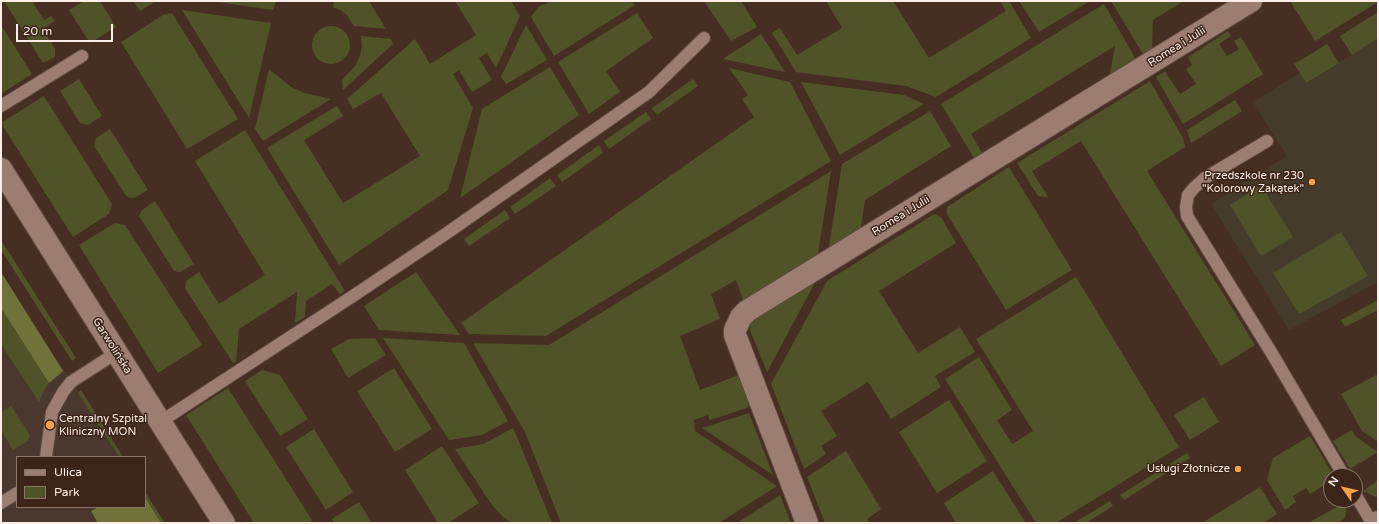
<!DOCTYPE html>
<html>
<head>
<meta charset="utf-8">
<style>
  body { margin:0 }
  #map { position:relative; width:1379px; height:524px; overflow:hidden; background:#472e22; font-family:"Varela Round",sans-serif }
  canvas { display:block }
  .frame { position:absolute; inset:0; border:2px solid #ffeee7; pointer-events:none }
  .legend { position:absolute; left:16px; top:456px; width:130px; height:52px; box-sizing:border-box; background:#3c2419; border:1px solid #8a756b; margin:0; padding:5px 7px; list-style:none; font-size:12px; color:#ffeee7 }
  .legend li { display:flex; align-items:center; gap:8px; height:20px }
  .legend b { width:20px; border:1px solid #8a756b }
  .north { position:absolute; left:1323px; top:468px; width:40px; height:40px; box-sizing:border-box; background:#3c2419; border:1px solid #8a756b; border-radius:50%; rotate:304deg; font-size:11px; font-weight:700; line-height:16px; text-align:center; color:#ffeee7 }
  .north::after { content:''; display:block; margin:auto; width:14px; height:18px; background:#f9a04c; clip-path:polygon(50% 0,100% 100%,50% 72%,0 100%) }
  .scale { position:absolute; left:16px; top:24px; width:97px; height:18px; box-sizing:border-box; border:2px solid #ffeee7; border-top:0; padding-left:5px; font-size:12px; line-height:14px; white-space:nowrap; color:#ffeee7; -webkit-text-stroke:3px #3c2419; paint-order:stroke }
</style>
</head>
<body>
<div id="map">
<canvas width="1379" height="524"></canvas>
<div class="frame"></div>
<ul class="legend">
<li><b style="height:5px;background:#9b7e71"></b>Ulica</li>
<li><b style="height:11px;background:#505327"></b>Park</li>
</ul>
<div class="north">N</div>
<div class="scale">20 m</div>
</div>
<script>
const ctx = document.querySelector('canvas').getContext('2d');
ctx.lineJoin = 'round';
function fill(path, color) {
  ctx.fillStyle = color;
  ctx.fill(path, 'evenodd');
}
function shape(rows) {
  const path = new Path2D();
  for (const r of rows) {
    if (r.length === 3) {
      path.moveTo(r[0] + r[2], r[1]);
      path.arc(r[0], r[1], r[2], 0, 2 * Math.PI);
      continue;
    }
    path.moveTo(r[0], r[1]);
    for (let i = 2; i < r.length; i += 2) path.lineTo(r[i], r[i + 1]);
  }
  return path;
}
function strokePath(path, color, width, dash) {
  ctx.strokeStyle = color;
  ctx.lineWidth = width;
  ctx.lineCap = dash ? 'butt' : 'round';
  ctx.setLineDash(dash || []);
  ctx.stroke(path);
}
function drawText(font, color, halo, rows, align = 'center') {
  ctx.font = font + ' "Varela Round",sans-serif';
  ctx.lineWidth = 3;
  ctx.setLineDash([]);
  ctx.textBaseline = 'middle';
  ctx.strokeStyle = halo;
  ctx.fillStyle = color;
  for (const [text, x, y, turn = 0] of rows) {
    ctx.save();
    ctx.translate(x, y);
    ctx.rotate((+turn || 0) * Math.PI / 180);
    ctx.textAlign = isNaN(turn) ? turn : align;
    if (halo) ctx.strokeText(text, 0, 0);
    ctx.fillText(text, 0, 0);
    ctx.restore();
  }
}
const education = shape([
  [1378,38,1378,282,1289,330,1211,204,1287,156,1253,102,1300,73,1307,83]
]);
const medical = shape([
  [1,272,119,457,17,457,17,507,145,507,145,497,161,523,1,523]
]);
const green = shape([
  [4,1,36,1,33,3,44,20,51,16,55,21,43,29,55,49,55,57,43,63],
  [84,1,100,1,116,27,90,43,69,10],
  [133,1,156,1,140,11],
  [210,1,276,1,273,10],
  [334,1,369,1,386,29,354,26,347,15,342,11,333,7],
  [455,1,511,1,520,16,496,68,487,53,479,58,492,80,472,92,459,70,453,74,473,108,448,190,339,265,267,148,337,106,343,116,304,140,343,203,420,156,381,93,353,109,347,99,415,39,430,64,476,35],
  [551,1,632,1,635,5,554,56,531,17,538,7],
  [704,1,741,1,757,27,731,41],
  [826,1,893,1,929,58,1006,11,1000,1,1009,1,1031,38,936,97,906,86,796,72,772,33,780,28,797,55,842,28],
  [1019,1,1090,1,1039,32],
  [1111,1,1184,1,1153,20,1152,51,1144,56],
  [1290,1,1378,1,1378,2,1315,41],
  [1104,4,1137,61,1109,78,1115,46,971,134,984,156,976,161,941,104],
  [182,10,271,23,249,118],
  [1378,12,1378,38,1352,55,1340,36],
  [172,13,238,119,187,149,121,42,163,15],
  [637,13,653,38,606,71,620,92,589,114,558,62],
  [1,25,32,74,1,94],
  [526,25,547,60,506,84,501,77],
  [331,45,19],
  [1228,31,1231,36,1219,44,1227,56,1239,49,1234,41,1241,37,1263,74,1183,124,1156,77,1165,71,1180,94,1196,84,1186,69,1192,65,1188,57],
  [761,34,785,72,723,59],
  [361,36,391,39,393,44,343,90,342,80,355,66,360,56,362,46],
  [1327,44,1339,63,1306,83,1294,64],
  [550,67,579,115,460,198,482,109],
  [729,68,790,82,831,161,546,336,469,334,461,323,754,117,742,99,748,95],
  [269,69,291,87,305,93,331,99,263,141,255,129],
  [79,79,102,116,88,125,80,123,60,91],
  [693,79,698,86,657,115,652,108],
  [1150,81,1183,138,1185,147,1147,171,1255,345,1221,366,1081,141,1032,171,1048,197,1038,196,1017,163],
  [801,82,904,95,924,104,840,155],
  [44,96,112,204,109,214,73,237,1,123],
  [1235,100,1242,111,1191,143,1187,130],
  [930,111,951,146,865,200,860,233,828,253,842,164],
  [646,112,651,119,609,149,604,141],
  [110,129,148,190,134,198,127,197,94,146,96,138],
  [245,130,345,291,340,294,332,284,306,301,305,317,295,323,297,292,239,329,236,362,233,363,185,288,186,281,199,272,219,304,265,275,195,161],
  [599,145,603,153,562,182,557,175],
  [1009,167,1072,270,1006,310,947,214,947,207],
  [831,171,817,260,745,305,736,280,711,294,720,319,680,336,700,390,741,374,751,401,747,408,710,420,708,415,694,420,695,431,777,486,719,523,561,523,525,432,473,343,549,345],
  [550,178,556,186,515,214,510,207],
  [1261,185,1293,237,1261,256,1230,205],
  [155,201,194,264,180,272,174,271,139,216,142,210],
  [505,210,510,218,469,246,464,239],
  [934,214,941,217,956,243,879,291,918,353,960,327,975,352,935,376,941,387,891,419,868,382,821,411,837,436,821,446,826,454,804,469,771,384,827,281],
  [115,223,125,225,202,345,158,373,79,245],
  [1341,232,1368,276,1299,314,1273,273],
  [1,240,76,358,72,361,1,250],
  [416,272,460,335,379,330,364,306],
  [818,277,767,372,750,330,751,323,757,315],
  [1076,277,1179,447,1056,523,1036,523,945,379,979,357,1012,410,997,420,1012,444,1033,431,976,339],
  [1378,300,1378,310,1345,327,1341,320],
  [3,311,49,383,43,392,39,402,1,344,1,312],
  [375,338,386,355,348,378,331,349,349,339],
  [383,338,464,343,508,421,482,435,449,440],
  [394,368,432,429,395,452,357,391],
  [262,370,280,375,308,419,280,436,245,381],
  [1378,374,1378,442,1362,431,1341,394],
  [228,388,312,520,308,523,254,523,186,415],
  [81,390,123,457,119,457,78,393],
  [1204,397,1219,422,1190,440,1174,415],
  [949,400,987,461,937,493,899,432],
  [11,406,30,435,28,441,13,450,1,430,1,413],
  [749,413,773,475,702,428],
  [513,428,517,437,552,523,512,523,503,517,492,505,455,449,483,444],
  [314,429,353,492,326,510,286,447],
  [1352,430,1355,436,1378,452,1350,469,1333,441],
  [1310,436,1334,476,1331,476,1331,481,1310,494,1306,488,1293,496,1296,502,1285,510,1267,480,1273,458],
  [442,446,479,503,448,523,438,523,405,470],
  [846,451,881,509,867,519,869,523,825,523,807,477],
  [1187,453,1190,458,1124,500,1120,495],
  [993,471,1026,523,956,523,944,503],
  [1378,480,1378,498,1363,491],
  [1260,487,1277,514,1263,523,1202,523],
  [145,492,165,523,161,523,145,497],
  [780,495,791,523,737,523],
  [1110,501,1113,506,1086,523,1074,523],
  [359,502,372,523,334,523,332,519],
  [1346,502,1346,514,1344,519,1338,523,1308,523]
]);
const forest = shape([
  [1,272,63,371,49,383,3,311,1,312],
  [145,497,161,523,98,523,91,511,99,507,145,507]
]);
const service = shape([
  [1,106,82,56],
  [1267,141,1205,178,1194,188,1188,195,1186,207,1187,216,1271,352,1344,476],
  [160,422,353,296,447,233,649,92,704,38],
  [46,457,52,412,63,392,71,382,116,353],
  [1355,494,1372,523],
  [1,503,17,493]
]);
const minor = shape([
  [1,169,224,523],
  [807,523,735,335,735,330,741,317,747,311,1251,1]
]);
const tertiary = shape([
  [1377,523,1378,522]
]);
const markers = [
  [1312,182,4,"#f9a04c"],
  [50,425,5,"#f9a04c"],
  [1238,469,4,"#f9a04c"]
];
const streetNames = [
  ["Romea i Julii",1177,47,-32],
  ["Romea i Julii",901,216,-32],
  ["Garwolińska",112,346,58]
];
const poiNames = [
  ["Przedszkole nr 230",1304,176],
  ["\"Kolorowy Zakątek\"",1304,189],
  ["Centralny Szpital",59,419,"left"],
  ["Kliniczny MON",59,432,"left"],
  ["Usługi Złotnicze",1230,469]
];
fill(education, '#453b2b');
fill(medical, '#4a382e');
fill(green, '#505327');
fill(forest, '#6f7339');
strokePath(service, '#5f4a40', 14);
strokePath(minor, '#5f4a40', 24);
strokePath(tertiary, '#5f4a40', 24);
strokePath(service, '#9b7e71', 12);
strokePath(minor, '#9b7e71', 22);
strokePath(tertiary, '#9b7e71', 22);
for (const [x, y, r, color] of markers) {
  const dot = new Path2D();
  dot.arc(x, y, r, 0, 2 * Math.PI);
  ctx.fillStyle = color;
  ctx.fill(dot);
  strokePath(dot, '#3c2419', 1.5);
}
drawText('11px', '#ffeee7', '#3c2419', streetNames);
drawText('11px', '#ffeee7', '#3c2419', poiNames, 'right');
</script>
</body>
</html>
